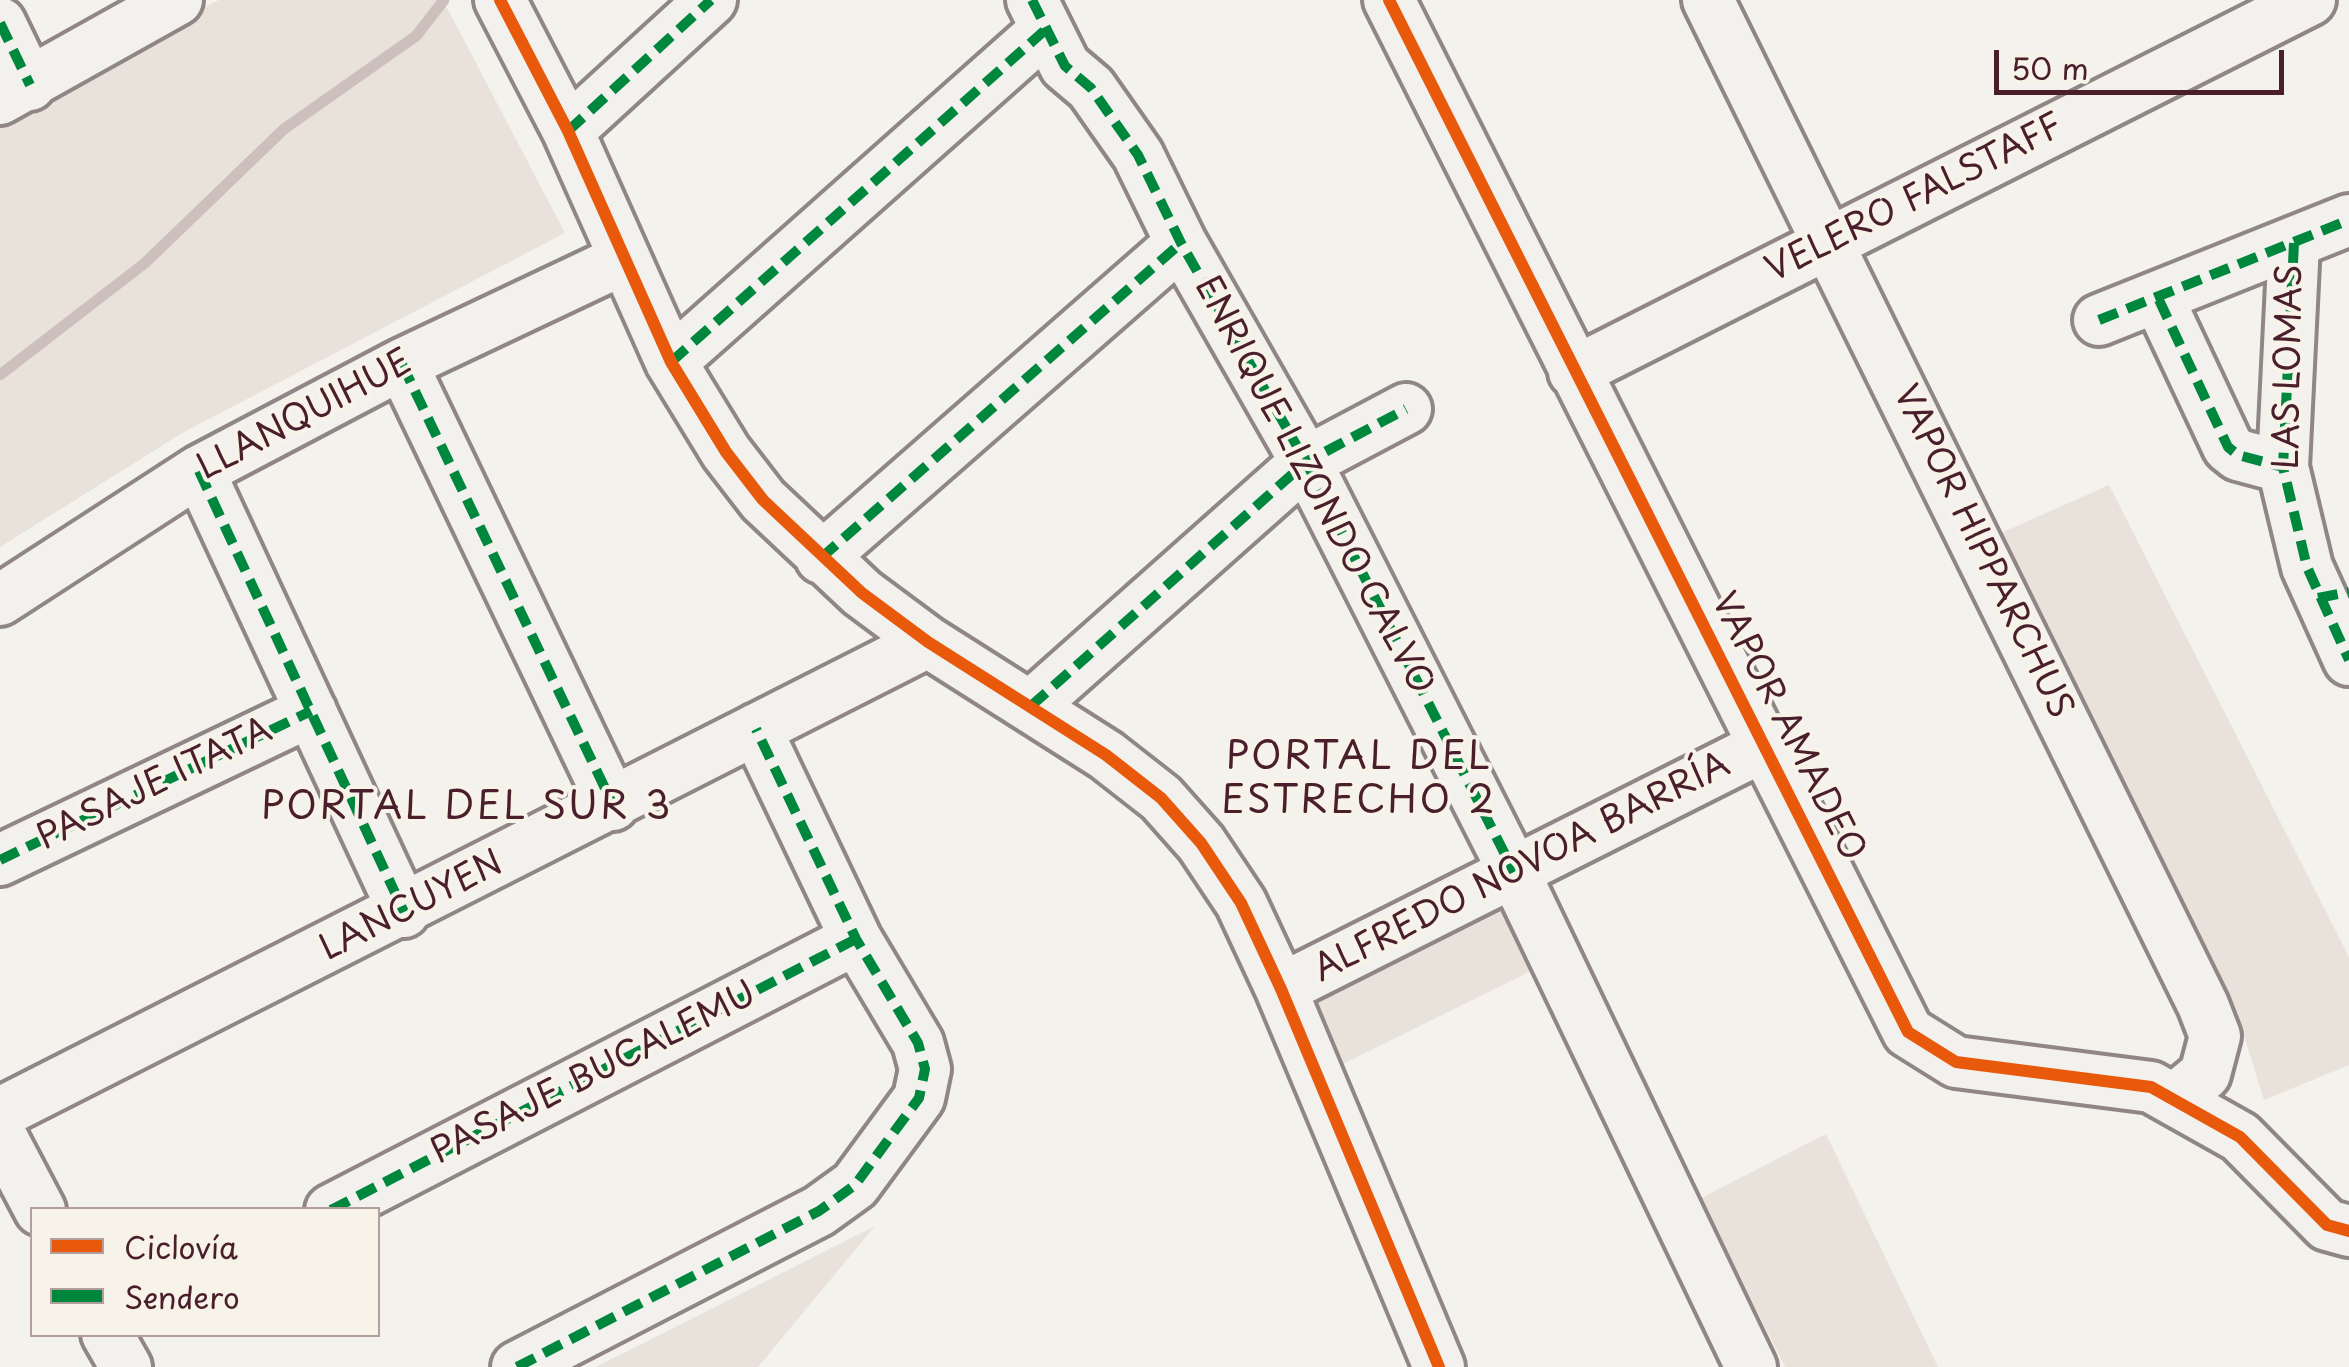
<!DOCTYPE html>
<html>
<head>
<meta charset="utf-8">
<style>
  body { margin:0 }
  #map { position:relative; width:2349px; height:1367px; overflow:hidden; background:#f4f2ec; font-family:"Playpen Sans",sans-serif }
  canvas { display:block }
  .legend { position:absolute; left:30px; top:1207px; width:350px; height:130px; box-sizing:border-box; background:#f7f3e8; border:2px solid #b29e9c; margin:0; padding:12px 18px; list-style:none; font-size:30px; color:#4a1f2b }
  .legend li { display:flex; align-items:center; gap:20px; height:50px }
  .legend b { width:50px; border:2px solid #b29e9c }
  .scale { position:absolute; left:1994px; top:50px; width:290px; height:45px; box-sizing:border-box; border:5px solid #4a1f2b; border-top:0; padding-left:12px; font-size:30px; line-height:35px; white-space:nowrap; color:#4a1f2b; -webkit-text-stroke:8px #f7f3e8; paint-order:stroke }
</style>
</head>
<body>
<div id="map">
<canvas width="2349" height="1367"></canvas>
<ul class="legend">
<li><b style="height:12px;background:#e8590c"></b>Ciclovía</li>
<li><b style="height:12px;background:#00873e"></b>Sendero</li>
</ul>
<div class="scale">50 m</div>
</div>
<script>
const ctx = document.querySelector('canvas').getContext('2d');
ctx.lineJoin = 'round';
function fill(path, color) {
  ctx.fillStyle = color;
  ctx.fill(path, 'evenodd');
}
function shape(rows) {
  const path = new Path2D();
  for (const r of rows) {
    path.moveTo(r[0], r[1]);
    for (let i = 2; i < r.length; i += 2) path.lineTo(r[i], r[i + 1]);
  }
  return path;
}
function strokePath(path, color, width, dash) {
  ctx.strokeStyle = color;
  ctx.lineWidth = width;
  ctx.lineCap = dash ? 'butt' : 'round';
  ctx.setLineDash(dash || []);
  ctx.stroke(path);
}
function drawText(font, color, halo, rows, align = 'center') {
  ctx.font = font + ' "Playpen Sans",sans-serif';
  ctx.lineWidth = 8;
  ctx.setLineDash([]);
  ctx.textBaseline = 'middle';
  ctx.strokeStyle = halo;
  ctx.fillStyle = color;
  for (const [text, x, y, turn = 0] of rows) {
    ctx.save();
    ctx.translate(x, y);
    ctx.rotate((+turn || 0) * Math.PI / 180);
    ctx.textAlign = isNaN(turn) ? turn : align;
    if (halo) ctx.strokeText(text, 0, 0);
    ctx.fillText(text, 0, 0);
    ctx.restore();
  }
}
const green = shape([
  [219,0,443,0,565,233,184,432,0,547,0,108],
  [2109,485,2349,957,2349,1065,2264,1100,2238,1016,2001,533],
  [1491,907,1505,908,1539,967,1339,1066,1314,1010,1320,992],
  [1826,1134,1938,1367,1785,1367,1701,1198],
  [875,1226,758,1367,596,1367]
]);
const stream = shape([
  [0,375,145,263,284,129,416,36,444,0]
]);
const minor = shape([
  [500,0,568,131,671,362,726,452,763,500,862,593,928,642,1106,755,1161,798,1201,843,1241,903,1281,989,1439,1367],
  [1032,0,1065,66,1091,88,1138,155,1181,243,1306,462,1514,872,1751,1367],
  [1389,0,1908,1032,1956,1062,2151,1087,2240,1137,2327,1225,2349,1231],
  [1708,0,2203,1005,2215,1036,2205,1074,2174,1100],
  [0,23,30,85],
  [0,99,177,0],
  [568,131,711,0],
  [2294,243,2283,467,2307,567,2349,660],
  [2159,300,2228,447,2238,455,2283,467],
  [2099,320,2349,220],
  [671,362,1044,31],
  [402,364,613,805],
  [1574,372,2310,0],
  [199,471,404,912],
  [821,558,1181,243],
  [0,600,199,471,402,364,624,259],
  [1031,706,1306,462,1406,409],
  [0,860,311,711],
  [1281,989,1764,746],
  [0,1113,928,642],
  [0,1134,40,1210],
  [331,1210,856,939],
  [107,1334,126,1367],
  [517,1367,819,1211,855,1185,919,1098,925,1069,918,1043,856,939,756,729]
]);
const quiet = shape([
  [1032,0,1065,66,1091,88,1138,155,1181,243,1306,462,1514,872],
  [0,23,30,85],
  [568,131,711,0],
  [2294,243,2283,467,2307,567,2349,660],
  [2159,300,2228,447,2238,455,2283,467],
  [2099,320,2349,220],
  [671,362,1044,31],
  [402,364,613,805],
  [199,471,404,912],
  [821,558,1181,243],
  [2318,598,2349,592],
  [1031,706,1306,462,1406,409],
  [0,860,311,711],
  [331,1210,856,939],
  [517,1367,819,1211,855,1185,919,1098,925,1069,918,1043,856,939,756,729]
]);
const cycleway = shape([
  [500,0,568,131,671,362,726,452,763,500,862,593,928,642,1106,755,1161,798,1201,843,1241,903,1281,989,1439,1367],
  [1389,0,1908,1032,1956,1062,2151,1087,2240,1137,2327,1225,2349,1231]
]);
const streetNames = [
  ["VELERO FALSTAFF",1915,199,-27],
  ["LAS LOMAS",2290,367,-89],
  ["LLANQUIHUE",305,416,-28],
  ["ENRIQUE LIZONDO CALVO",1313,486,62],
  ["VAPOR HIPPARCHUS",1982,552,64],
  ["VAPOR AMADEO",1787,727,63],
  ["PASAJE ITATA",155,785,-26],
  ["ALFREDO NOVOA BARRÍA",1522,868,-27],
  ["LANCUYEN",412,907,-27],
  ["PASAJE BUCALEMU",594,1074,-27]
];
const neighbourhoodNames = [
  ["PORTAL DEL",1359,759],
  ["ESTRECHO 2",1359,803],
  ["PORTAL DEL SUR 3",467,809]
];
fill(green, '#e8e2da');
strokePath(stream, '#cdc0bc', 11);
strokePath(minor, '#8f8685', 58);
strokePath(minor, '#f2f1ed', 50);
strokePath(quiet, '#00873e', 10, [20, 10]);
strokePath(cycleway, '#e8590c', 12);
drawText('35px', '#4a1f2b', '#f7f3e8', streetNames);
ctx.letterSpacing = '2.5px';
drawText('38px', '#4a1f2b', '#f7f3e8', neighbourhoodNames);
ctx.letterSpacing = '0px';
</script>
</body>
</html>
